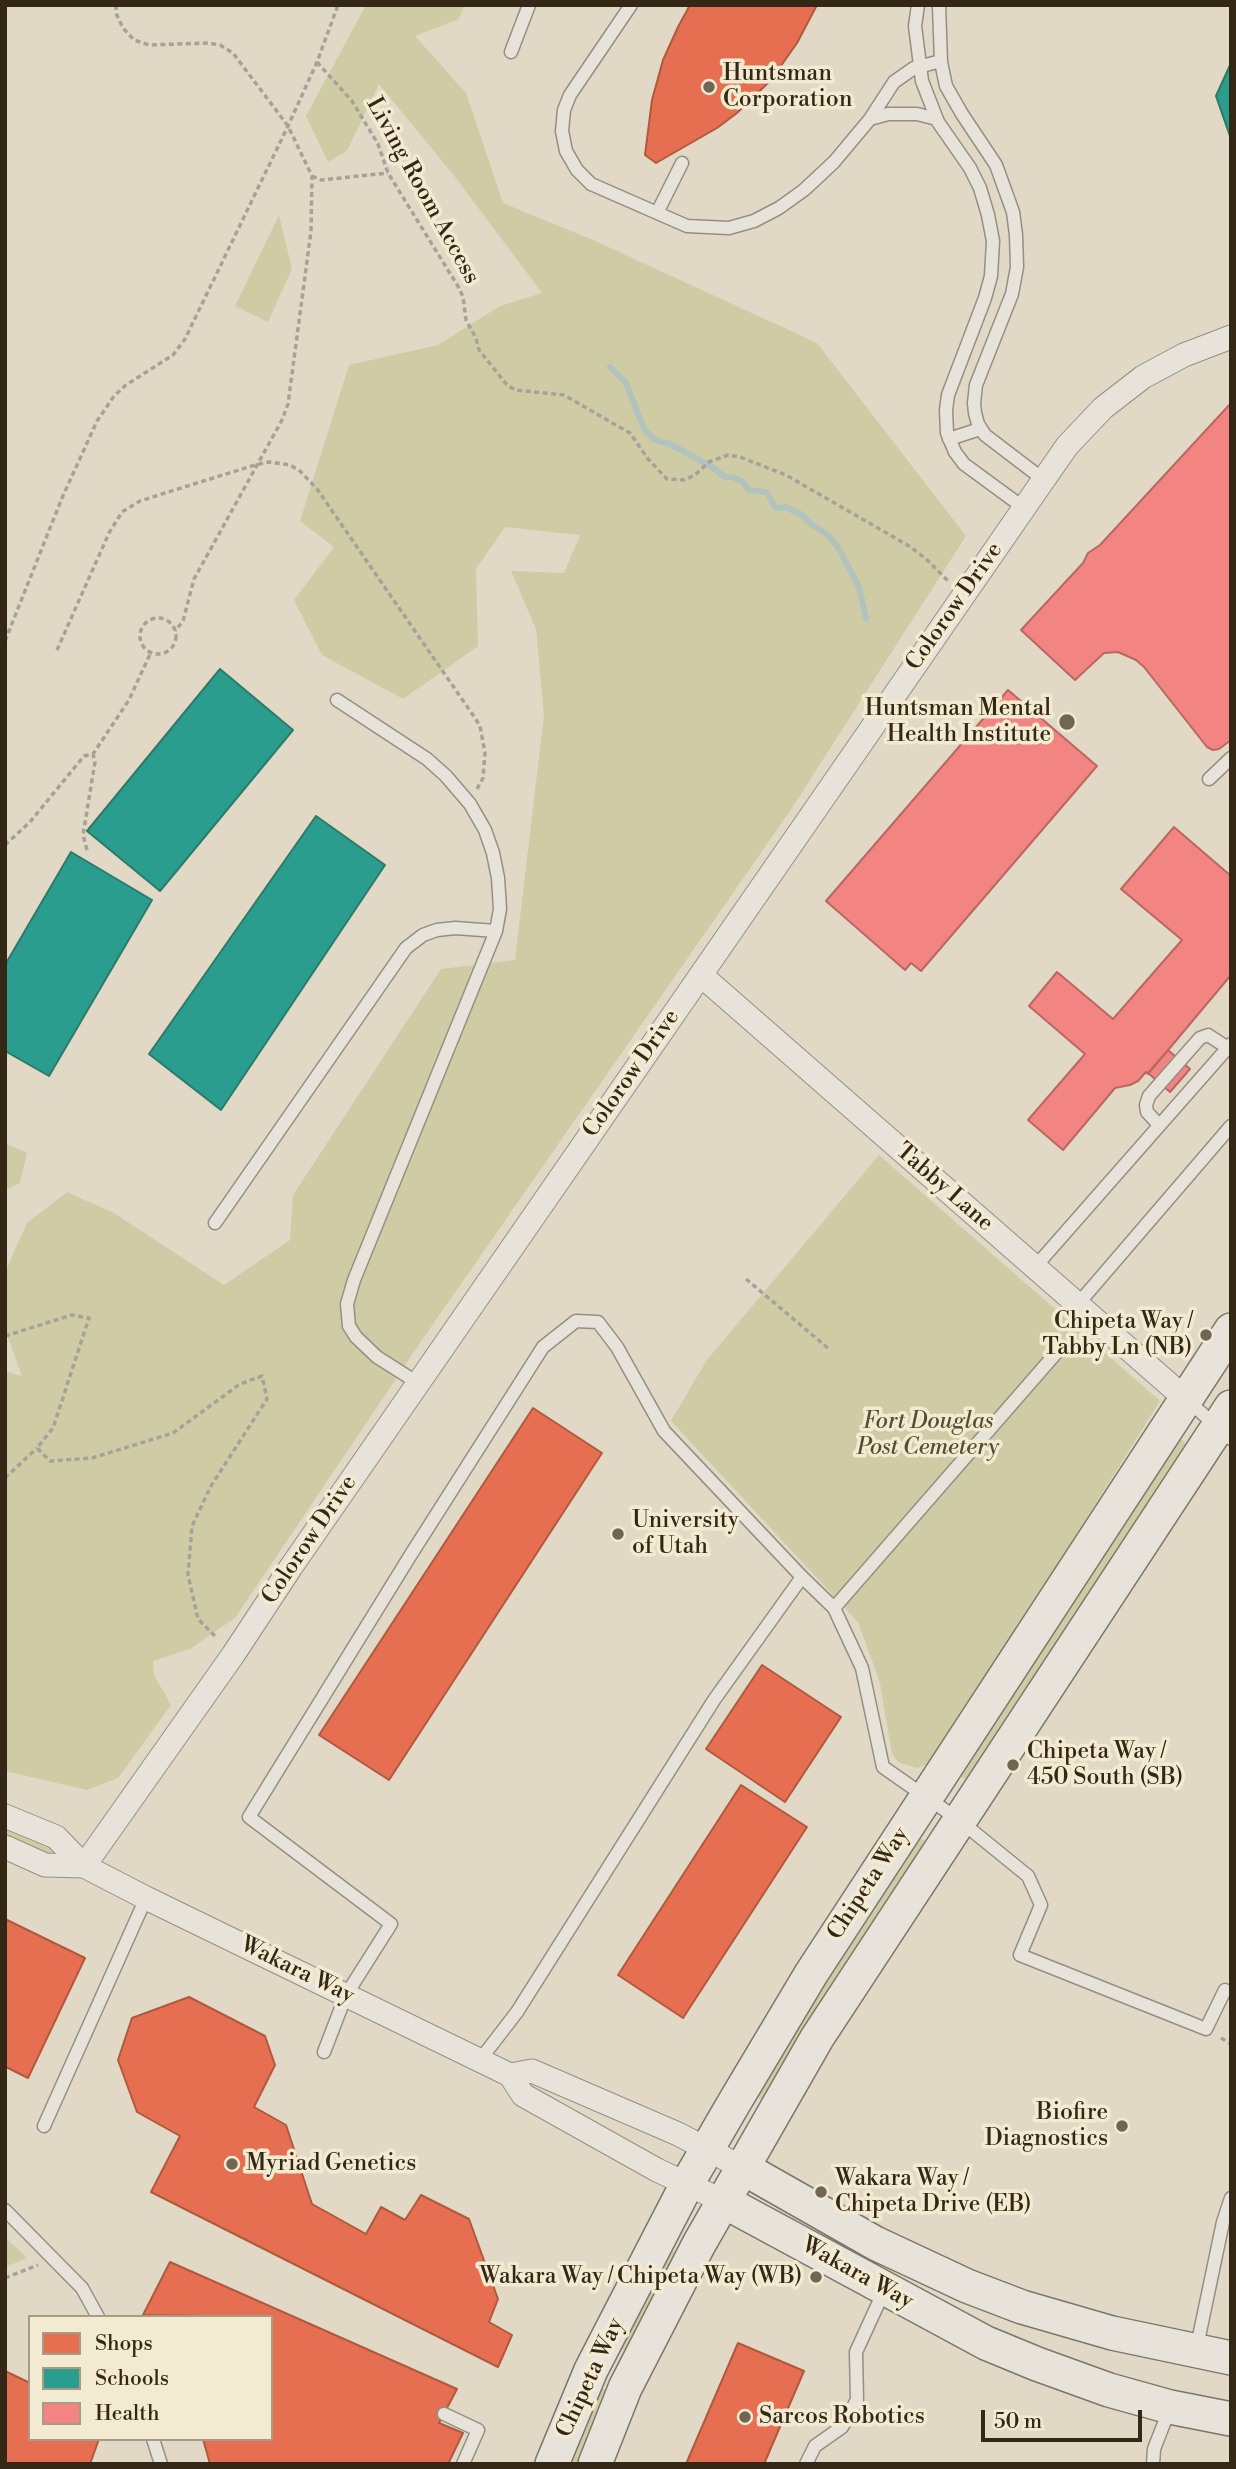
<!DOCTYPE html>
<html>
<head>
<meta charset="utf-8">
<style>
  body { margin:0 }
  #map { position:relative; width:1236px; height:2469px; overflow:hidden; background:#e1d9c6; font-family:"Libre Bodoni",serif }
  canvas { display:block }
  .frame { position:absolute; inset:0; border:7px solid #342715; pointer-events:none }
  .legend { position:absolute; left:28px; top:2315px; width:245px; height:126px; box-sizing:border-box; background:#f3ead2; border:2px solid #a79c86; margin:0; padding:9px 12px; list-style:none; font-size:21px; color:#342715 }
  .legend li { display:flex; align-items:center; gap:14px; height:35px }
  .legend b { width:35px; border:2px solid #a79c86 }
  .scale { position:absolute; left:981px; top:2410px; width:161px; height:32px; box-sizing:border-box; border:4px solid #342715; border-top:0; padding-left:9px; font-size:21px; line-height:24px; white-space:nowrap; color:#342715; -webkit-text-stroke:5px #f3ead2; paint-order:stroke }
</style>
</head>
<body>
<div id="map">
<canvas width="1236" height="2469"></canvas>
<div class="frame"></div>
<ul class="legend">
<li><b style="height:19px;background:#e76f51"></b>Shops</li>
<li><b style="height:19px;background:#2a9d8f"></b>Schools</li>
<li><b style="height:19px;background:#f28482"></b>Health</li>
</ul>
<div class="scale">50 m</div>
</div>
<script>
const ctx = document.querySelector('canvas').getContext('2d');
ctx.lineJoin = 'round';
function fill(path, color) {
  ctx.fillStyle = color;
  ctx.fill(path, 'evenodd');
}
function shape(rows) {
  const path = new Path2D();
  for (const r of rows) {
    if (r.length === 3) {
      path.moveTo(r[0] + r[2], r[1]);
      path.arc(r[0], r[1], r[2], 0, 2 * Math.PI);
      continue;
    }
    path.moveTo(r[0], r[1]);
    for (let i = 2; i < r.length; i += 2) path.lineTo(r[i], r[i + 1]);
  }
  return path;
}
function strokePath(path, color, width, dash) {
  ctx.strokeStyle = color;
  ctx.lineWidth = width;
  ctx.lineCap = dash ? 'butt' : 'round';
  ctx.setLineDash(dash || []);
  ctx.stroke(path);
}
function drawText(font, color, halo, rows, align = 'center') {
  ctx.font = font + ' "Libre Bodoni",serif';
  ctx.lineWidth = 7;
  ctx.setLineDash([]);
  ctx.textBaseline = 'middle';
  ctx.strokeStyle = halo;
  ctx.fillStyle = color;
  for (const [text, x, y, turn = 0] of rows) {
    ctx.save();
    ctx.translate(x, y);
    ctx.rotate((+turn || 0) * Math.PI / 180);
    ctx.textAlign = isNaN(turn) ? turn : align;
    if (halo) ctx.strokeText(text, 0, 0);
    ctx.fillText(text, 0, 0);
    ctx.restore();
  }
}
const green = shape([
  [366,5,465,5,459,19,415,36,466,93,503,203,593,240,817,343,966,536,790,811,422,1340,235,1618,190,1649,153,1661,154,1675,171,1705,118,1778,87,1790,5,1771,5,1371,22,1376,5,1330,5,1272,27,1223,67,1192,114,1213,224,1285,290,1240,293,1195,441,969,515,960,544,715,536,629,511,571,564,573,580,535,505,527,476,569,478,646,403,699,322,655,294,600,334,547,300,521,349,365,438,345,500,306,542,293,455,177,379,84,347,151,328,162,306,116],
  [279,215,292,269,268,322,235,306],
  [5,1143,27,1153,20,1183,5,1190],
  [879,1155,1160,1401,948,1739,931,1763,917,1768,898,1762,892,1754,880,1683,858,1622,671,1421,706,1361],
  [1178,1440,1183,1440,1187,1445,969,1780,964,1779,960,1775],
  [5,1825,54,1848,53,1855,49,1857,5,1839],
  [918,1837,927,1842,766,2100,760,2099,757,2096,782,2047],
  [5,2237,27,2258,5,2267],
  [671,2250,678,2254,627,2351,623,2350,619,2347],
  [604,2389,607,2391,582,2464,567,2464,598,2390]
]);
const shops = shape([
  [690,5,817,5,797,43,771,80,737,113,717,128,656,163,645,155,652,100,663,60,678,27,690,5],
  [533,1408,602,1453,389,1780,319,1735,533,1408],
  [762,1665,841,1717,785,1802,706,1749,762,1665],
  [741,1785,807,1827,683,2018,618,1975,741,1785],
  [5,1919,85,1958,28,2078,6,2067,5,2070,5,1919],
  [189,1997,265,2036,275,2065,254,2107,286,2125,312,2204,366,2234,381,2207,405,2220,421,2195,469,2219,498,2299,489,2322,512,2335,498,2367,151,2192,180,2136,137,2112,118,2060,132,2018,189,1997],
  [170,2262,457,2389,439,2423,463,2433,448,2464,210,2464,203,2439,271,2439,271,2317,143,2315,170,2262],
  [738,2343,804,2371,764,2464,686,2464,738,2343],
  [5,2371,30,2383,30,2439,99,2439,90,2464,5,2464,5,2371]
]);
const schools = shape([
  [1231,63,1231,139,1216,96,1231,63],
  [220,669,293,730,160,891,87,831,220,669],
  [316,816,385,865,221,1110,149,1054,316,816],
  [71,852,152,900,49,1076,5,1051,5,965,71,852]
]);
const health = shape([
  [1231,403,1231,740,1219,749,1213,750,1207,747,1144,667,1136,660,1118,652,1104,653,1075,680,1021,630,1083,563,1088,553,1100,545,1231,403],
  [1008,690,1097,766,921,971,911,963,905,970,826,901,1008,690],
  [1174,827,1231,876,1231,975,1148,1074,1146,1072,1138,1081,1130,1085,1115,1088,1063,1150,1028,1120,1085,1054,1029,1006,1057,972,1113,1019,1182,940,1121,889,1174,827],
  [1168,1050,1190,1069,1170,1092,1148,1073,1168,1050]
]);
const stream = shape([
  [610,367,626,383,644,429,655,440,670,444,712,467,725,477,732,477,742,481,749,490,766,492,776,508,786,507,802,515,811,524,828,535,838,547,859,587,866,618]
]);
const path = shape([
  [116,5,116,13,123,28,134,40,149,45,208,43,220,45,233,53,288,126,312,176,311,231,288,404,282,420,194,579,183,621,175,631],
  [317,62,352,101,378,144,388,173,459,288,463,297,466,320,476,338,479,350,507,385,515,390,564,395,630,433,648,459,667,479,685,480,695,475,709,462,728,455,740,457,786,475,909,546,925,558,948,581],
  [312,176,321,180,331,179,388,173],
  [158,636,18],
  [5,641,62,498,97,421,114,396,126,385,173,355,185,339,288,126,317,62,338,5],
  [57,650,109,533,122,512,140,501,165,493,255,465,269,462,290,465,300,471,317,489,475,718,480,726,485,753,483,778,477,789],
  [5,845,30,822,84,756,93,754,129,700,151,652],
  [87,850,83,835,95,762,93,754],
  [746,1279,829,1349],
  [5,1336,72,1315,89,1318,53,1428,37,1448,50,1461,92,1458,173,1433,240,1384,262,1376,267,1399,211,1486,192,1526,188,1575,198,1619,217,1638],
  [5,1478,37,1448],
  [1221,2038,1231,2044],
  [5,2278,38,2265]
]);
const lane = shape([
  [631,5,570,95,564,110,562,131,566,151,577,170,591,184,687,226,729,228,754,221,779,208,804,190,834,162,870,119,894,82,914,68,941,61],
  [918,5,915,26,922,81,938,122,970,168,980,188,988,215,993,241,991,276,985,298,948,395,946,410,947,433,955,452,964,464,1024,508],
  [939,5,941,62,946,86,962,114,996,165,1013,212,1016,235,1017,267,1012,294,976,385,974,403,975,413,978,424,985,435,1044,480],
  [511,52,529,5],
  [870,119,888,114,917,114,937,119],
  [657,213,682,163],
  [949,439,980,429],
  [337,700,427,759,446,776,470,804,485,830,493,853,498,878,500,909,496,931,354,1280,347,1304,349,1326,356,1337,377,1357,418,1383],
  [1209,779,1231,758],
  [1159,1125,1147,1112,1146,1105,1149,1096,1200,1038,1208,1035,1228,1048],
  [215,1223,406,948,423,935,437,930,455,928,496,931],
  [1035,1267,1231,1044],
  [1078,1304,1231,1126],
  [1187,1400,1231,1439],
  [834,1608,1057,1352],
  [324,2052,346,1995,391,1924,249,1817,410,1556,543,1347,576,1321,598,1322,617,1347,664,1431,802,1577,834,1608,862,1668,883,1767,959,1820,1028,1876,1041,1905,1020,1955,1206,2029,1225,1990],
  [480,2060,517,2012,714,1700,802,1577],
  [44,2126,146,1898],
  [5,2210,82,2288,98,2317],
  [1196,2351,1223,2222,1231,2198],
  [444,2414,478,2430,463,2464],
  [153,2439,161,2464],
  [806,2464,815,2446,842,2427,857,2400,856,2352,884,2291],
  [1153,2464,1154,2449,1170,2408]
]);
const street = shape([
  [702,976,1187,1400],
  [5,1816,56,1837,84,1866,146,1898,510,2075,523,2095,657,2170,723,2201],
  [5,1847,45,1865,84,1866],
  [84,1866,233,1655,291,1567,1067,446,1103,408,1143,377,1184,355,1231,337],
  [510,2075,532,2071,678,2134,743,2168]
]);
const secondary = shape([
  [743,2168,875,2243,967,2286,1022,2307,1112,2333,1231,2358],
  [723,2201,986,2343,1037,2364,1109,2390,1170,2407,1231,2419],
  [552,2464,591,2370,687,2184,734,2103,811,1974,1231,1330],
  [595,2464,625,2388,699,2244,817,2038,1231,1407]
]);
const markers = [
  [709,87,7,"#716553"],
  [1067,722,9,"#716553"],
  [1206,1335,7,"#716553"],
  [618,1534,7,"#716553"],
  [1013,1765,7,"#716553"],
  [1122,2126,7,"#716553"],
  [232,2164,7,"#716553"],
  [821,2192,7,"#716553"],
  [816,2277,7,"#716553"],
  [745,2417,7,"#716553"]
];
const poiNames = [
  ["Huntsman",723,74],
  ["Corporation",723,100],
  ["Huntsman Mental",1051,709,"right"],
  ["Health Institute",1051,735,"right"],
  ["Chipeta Way /",1192,1322,"right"],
  ["Tabby Ln (NB)",1192,1348,"right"],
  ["University",632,1521],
  ["of Utah",632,1547],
  ["Chipeta Way /",1027,1752],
  ["450 South (SB)",1027,1778],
  ["Biofire",1108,2113,"right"],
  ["Diagnostics",1108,2139,"right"],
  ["Myriad Genetics",246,2164],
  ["Wakara Way /",835,2179],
  ["Chipeta Drive (EB)",835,2205],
  ["Wakara Way / Chipeta Way (WB)",802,2277,"right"],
  ["Sarcos Robotics",759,2417]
];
const streetNames = [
  ["Living Room Access",422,191,61],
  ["Colorow Drive",955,607,-55],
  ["Colorow Drive",632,1074,-55],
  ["Tabby Lane",944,1188,41],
  ["Colorow Drive",310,1540,-56],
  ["Chipeta Way",869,1884,-57],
  ["Wakara Way",297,1971,26],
  ["Wakara Way",857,2274,29],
  ["Chipeta Way",591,2378,-65]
];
const parkNames = [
  ["Fort Douglas",928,1422],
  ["Post Cemetery",928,1448]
];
fill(green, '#cfcba5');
fill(shops, '#e76f51');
strokePath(shops, '#b1593f', 2);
fill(schools, '#2a9d8f');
strokePath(schools, '#2d7a6a', 2);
fill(health, '#f28482');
strokePath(health, '#b96861', 2);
strokePath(stream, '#b1c3bd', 6);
strokePath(lane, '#958f82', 15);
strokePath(street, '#958f82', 25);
strokePath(secondary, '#7c766a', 36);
strokePath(path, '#a6a299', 3.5, [5, 3.5]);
strokePath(lane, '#e7e3da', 12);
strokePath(street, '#e7e3da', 23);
strokePath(secondary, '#e7e3da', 33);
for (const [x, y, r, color] of markers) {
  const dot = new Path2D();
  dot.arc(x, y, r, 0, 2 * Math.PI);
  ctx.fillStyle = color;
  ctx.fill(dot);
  strokePath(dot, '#f3ead2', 2.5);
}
drawText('23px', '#342715', '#f3ead2', poiNames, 'left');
drawText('23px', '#342715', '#f3ead2', streetNames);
drawText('italic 23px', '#574d32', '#f3ead2', parkNames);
</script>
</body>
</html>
